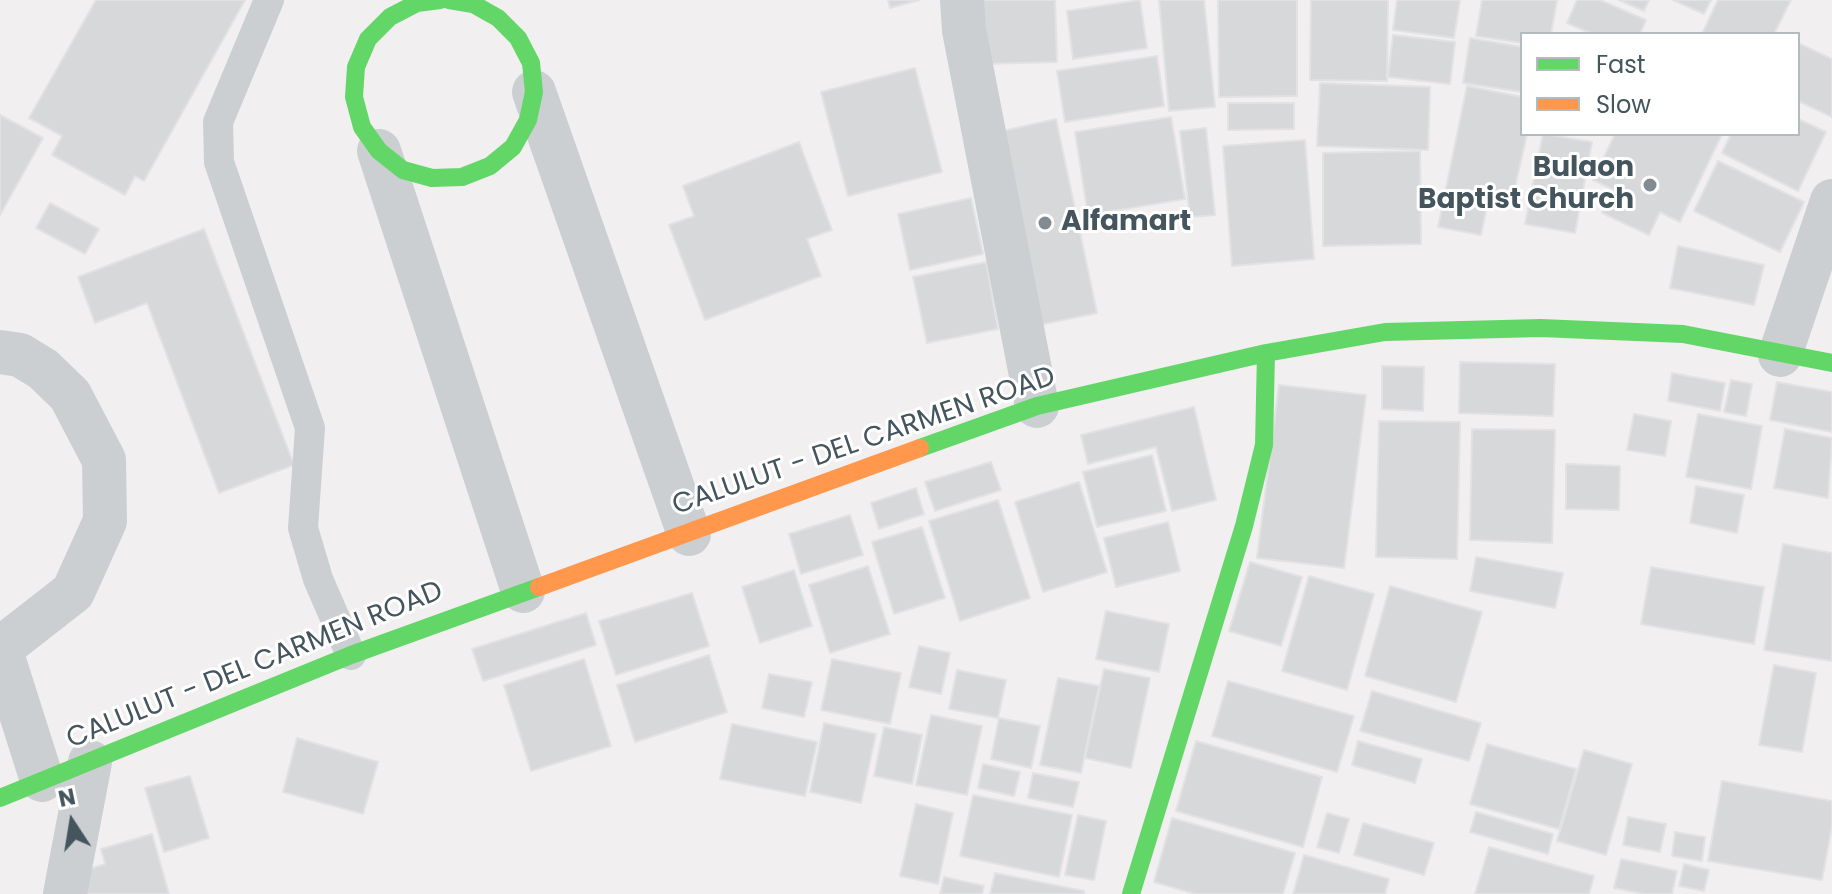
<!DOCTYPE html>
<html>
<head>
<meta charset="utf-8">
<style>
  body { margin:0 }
  #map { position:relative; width:1832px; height:894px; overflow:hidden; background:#f1eff0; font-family:Poppins,sans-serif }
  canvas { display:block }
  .legend { position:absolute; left:1520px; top:32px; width:280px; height:104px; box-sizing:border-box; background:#fff; border:2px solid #b4bbbf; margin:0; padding:10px 14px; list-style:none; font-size:24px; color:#44555e }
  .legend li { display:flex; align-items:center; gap:16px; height:40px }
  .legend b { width:40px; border:2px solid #b4bbbf }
  .north { position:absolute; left:32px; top:782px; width:80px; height:80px; -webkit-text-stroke:6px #fff; paint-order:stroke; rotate:348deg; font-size:22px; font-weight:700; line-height:32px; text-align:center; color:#44555e }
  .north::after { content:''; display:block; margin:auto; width:28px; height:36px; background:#44555e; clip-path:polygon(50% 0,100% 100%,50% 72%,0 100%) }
</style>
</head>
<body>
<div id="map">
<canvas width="1832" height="894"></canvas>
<ul class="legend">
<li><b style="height:10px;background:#63d668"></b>Fast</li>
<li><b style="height:10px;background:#ff974d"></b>Slow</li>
</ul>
<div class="north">N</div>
</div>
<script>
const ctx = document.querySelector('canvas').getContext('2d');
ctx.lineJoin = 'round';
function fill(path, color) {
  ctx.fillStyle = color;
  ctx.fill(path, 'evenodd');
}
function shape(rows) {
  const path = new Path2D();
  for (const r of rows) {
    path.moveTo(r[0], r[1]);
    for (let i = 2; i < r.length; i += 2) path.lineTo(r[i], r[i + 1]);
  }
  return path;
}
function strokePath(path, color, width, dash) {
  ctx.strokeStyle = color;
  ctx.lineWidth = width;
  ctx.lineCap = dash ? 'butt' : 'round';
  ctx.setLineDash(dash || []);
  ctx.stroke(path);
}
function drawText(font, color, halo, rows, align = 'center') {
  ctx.font = font + ' Poppins,sans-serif';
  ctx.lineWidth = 6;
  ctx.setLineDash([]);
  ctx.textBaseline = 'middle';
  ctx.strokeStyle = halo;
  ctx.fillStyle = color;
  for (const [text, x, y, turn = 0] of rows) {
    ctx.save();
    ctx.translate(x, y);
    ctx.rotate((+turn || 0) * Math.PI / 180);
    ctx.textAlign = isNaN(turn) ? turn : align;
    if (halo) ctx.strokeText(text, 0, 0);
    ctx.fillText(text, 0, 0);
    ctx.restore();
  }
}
const building = shape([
  [96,0,245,0,144,181,135,176,125,195,52,155,62,136,29,118,96,0],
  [888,0,919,0,890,8,888,0],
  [979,0,1055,0,1057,62,981,64,979,0],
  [1140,0,1147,48,1073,59,1067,11,1140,0],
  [1159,0,1204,0,1215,107,1169,111,1159,0],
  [1218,0,1297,0,1297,96,1219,97,1218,0],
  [1311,0,1388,0,1387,81,1310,80,1311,0],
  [1397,0,1460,0,1454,38,1393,30,1397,0],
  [1482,0,1557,0,1551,34,1522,34,1522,43,1476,36,1482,0],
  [1577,0,1600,0,1646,20,1640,34,1592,34,1567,23,1577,0],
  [1619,0,1649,0,1644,11,1619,0],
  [1673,0,1711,0,1704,14,1673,0],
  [1718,0,1791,0,1774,34,1702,34,1718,0],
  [1393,35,1455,42,1450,84,1388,77,1393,35],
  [1470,38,1522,47,1522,92,1463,83,1470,38],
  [1798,43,1832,59,1832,117,1798,101,1798,43],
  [1157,56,1164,106,1065,122,1057,71,1157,56],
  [915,68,942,172,848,196,821,92,915,68],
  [1320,83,1430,87,1428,150,1317,146,1320,83],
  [1467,86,1522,97,1522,134,1527,134,1511,205,1488,201,1481,235,1438,227,1467,86],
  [1228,103,1294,103,1294,129,1228,130,1228,103],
  [0,115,43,138,0,215,0,115],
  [1171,117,1185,199,1088,215,1075,132,1171,117],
  [1056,119,1097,313,1034,326,994,133,1056,119],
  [1798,119,1826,132,1798,191,1722,153,1731,134,1798,134,1798,119],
  [1206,128,1215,215,1190,217,1180,131,1206,128],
  [1543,134,1592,142,1575,233,1525,224,1543,134],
  [1615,134,1722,134,1680,222,1660,212,1649,235,1602,213,1614,190,1593,180,1615,134],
  [1305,140,1314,259,1232,266,1223,146,1305,140],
  [799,142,832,230,807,239,821,276,705,320,669,225,694,216,683,186,799,142],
  [1420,151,1421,244,1323,246,1323,153,1420,151],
  [1718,161,1804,202,1780,252,1694,211,1718,161],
  [971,198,983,254,910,270,898,214,971,198],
  [50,203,99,229,85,254,36,228,50,203],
  [204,229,294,465,219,493,147,303,95,323,78,277,204,229],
  [1678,246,1764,265,1754,305,1670,288,1678,246],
  [986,262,998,329,927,343,913,277,986,262],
  [1460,362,1555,364,1553,416,1459,413,1460,362],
  [1382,366,1424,367,1423,411,1382,409,1382,366],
  [1672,373,1725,383,1720,411,1668,401,1672,373],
  [1731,380,1752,384,1746,416,1724,412,1731,380],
  [1777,382,1832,392,1832,432,1770,420,1777,382],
  [1279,385,1366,395,1344,568,1257,558,1279,385],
  [1194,407,1216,500,1172,511,1156,447,1088,464,1081,435,1194,407],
  [1634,414,1671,421,1665,456,1627,450,1634,414],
  [1698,414,1762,426,1751,489,1686,477,1698,414],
  [1379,421,1460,422,1457,559,1376,557,1379,421],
  [1472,429,1555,430,1552,543,1470,540,1472,429],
  [1785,429,1832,438,1828,498,1774,488,1785,429],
  [1152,455,1166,511,1097,527,1083,472,1152,455],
  [991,462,1001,490,935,511,925,482,991,462],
  [1566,464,1620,466,1619,510,1566,509,1566,464],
  [1079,482,1107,572,1043,592,1015,502,1079,482],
  [1696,486,1744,495,1737,533,1690,523,1696,486],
  [916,488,924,514,879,529,871,503,916,488],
  [998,500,1030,598,960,621,929,521,998,500],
  [850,515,863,555,801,574,789,534,850,515],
  [1168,522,1180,571,1116,587,1104,538,1168,522],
  [922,527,945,598,894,614,872,542,922,527],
  [1783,544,1832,553,1832,661,1764,650,1783,544],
  [1476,557,1563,573,1555,608,1470,591,1476,557],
  [1250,562,1302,577,1281,646,1229,631,1250,562],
  [868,566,890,634,830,653,809,585,868,566],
  [1651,567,1764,587,1754,644,1641,624,1651,567],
  [794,570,812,626,760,643,742,587,794,570],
  [1309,576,1374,594,1347,690,1282,671,1309,576],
  [1390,586,1482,612,1456,702,1365,676,1390,586],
  [692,593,709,646,616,675,599,621,692,593],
  [1106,611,1169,624,1159,672,1096,659,1106,611],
  [586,613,596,645,483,681,472,649,586,613],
  [919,646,950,653,941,694,909,687,919,646],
  [709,655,727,712,635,742,617,685,709,655],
  [584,659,611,746,531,771,504,685,584,659],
  [832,659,901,673,890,724,821,710,832,659],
  [1774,665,1816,673,1802,752,1759,745,1774,665],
  [1104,669,1150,678,1131,768,1085,758,1104,669],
  [957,670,1006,680,998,718,949,709,957,670],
  [769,674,812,682,804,717,762,708,769,674],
  [1058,678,1099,686,1081,773,1040,765,1058,678],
  [1228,681,1354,716,1337,772,1212,736,1228,681],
  [1372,691,1481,723,1469,761,1360,731,1372,691],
  [931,715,982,726,967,795,916,785,931,715],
  [999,718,1040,726,1031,768,991,759,999,718],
  [824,723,876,734,861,803,810,792,824,723],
  [732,724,817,742,805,796,720,779,732,724],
  [884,727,922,735,912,784,874,776,884,727],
  [297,738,378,762,363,814,283,792,297,738],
  [1196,741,1322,777,1303,847,1176,811,1196,741],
  [1358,741,1422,759,1415,783,1352,765,1358,741],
  [1487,744,1576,769,1559,829,1470,804,1487,744],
  [1584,750,1632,764,1606,855,1557,841,1584,750],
  [983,764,1020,772,1014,796,978,788,983,764],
  [1033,773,1079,782,1073,807,1028,798,1033,773],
  [190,776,209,838,164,852,145,788,190,776],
  [1722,781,1832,801,1832,826,1822,880,1708,861,1722,781],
  [973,795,1072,815,1059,877,960,856,973,795],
  [916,804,953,813,938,884,900,876,916,804],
  [1476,812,1553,834,1548,854,1470,832,1476,812],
  [1327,813,1349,819,1339,853,1317,847,1327,813],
  [1078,815,1106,821,1094,880,1065,875,1078,815],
  [1628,817,1666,824,1660,852,1623,845,1628,817],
  [1172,818,1295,853,1283,894,1195,894,1154,882,1172,818],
  [1363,823,1434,843,1424,875,1354,855,1363,823],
  [1675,832,1705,837,1702,861,1672,856,1675,832],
  [152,834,169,894,86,894,80,872,105,864,101,849,152,834],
  [1489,847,1594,876,1589,894,1475,894,1489,847],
  [1304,855,1389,879,1385,894,1293,894,1304,855],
  [1621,859,1677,871,1672,894,1644,894,1614,888,1621,859],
  [1684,864,1709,870,1704,891,1679,886,1684,864],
  [995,873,1084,891,1084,894,990,894,995,873],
  [944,877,984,886,982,894,940,894,944,877]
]);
const lane = shape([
  [269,0,218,122,219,162,310,428,303,528,318,579,351,655]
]);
const street = shape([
  [962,0,964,30,1037,406],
  [534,92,689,534],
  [379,151,523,591],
  [0,352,20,355,43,369,70,395,104,460,105,521,73,592,0,649],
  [1780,355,1832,201],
  [0,648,42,780],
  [65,894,90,762]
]);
const fast = shape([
  [440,0,417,3,390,17,368,39,356,67,354,97,362,127,379,151,403,170,432,178,462,177,490,166,513,147,528,120,534,92,531,63,518,38,498,18,473,4,449,0],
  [920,448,1037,406,1266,353,1385,332,1541,328,1683,334,1832,363],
  [0,798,351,655,539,587],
  [1131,894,1244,526,1264,445,1266,353]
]);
const slow = shape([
  [539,587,920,448]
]);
const markers = [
  [1650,185,8,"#818b91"],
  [1045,223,8,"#818b91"]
];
const poiNames = [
  ["Bulaon",1634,169],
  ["Baptist Church",1634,201],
  ["Alfamart",1061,223,"left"]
];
const streetNames = [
  ["CALULUT - DEL CARMEN ROAD",864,442,-19],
  ["CALULUT - DEL CARMEN ROAD",255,666,-22]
];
fill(building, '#d7d8da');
strokePath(building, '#e2e1e3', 2);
strokePath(lane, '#cbcfd1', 30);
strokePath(street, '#cbcfd1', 44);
strokePath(fast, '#63d668', 18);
strokePath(slow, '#ff974d', 18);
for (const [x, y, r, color] of markers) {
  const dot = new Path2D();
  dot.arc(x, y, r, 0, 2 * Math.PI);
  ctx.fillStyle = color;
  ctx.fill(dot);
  strokePath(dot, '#fff', 3);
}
drawText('bold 28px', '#44555e', '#fff', poiNames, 'right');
drawText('28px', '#44555e', '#fff', streetNames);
</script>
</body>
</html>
